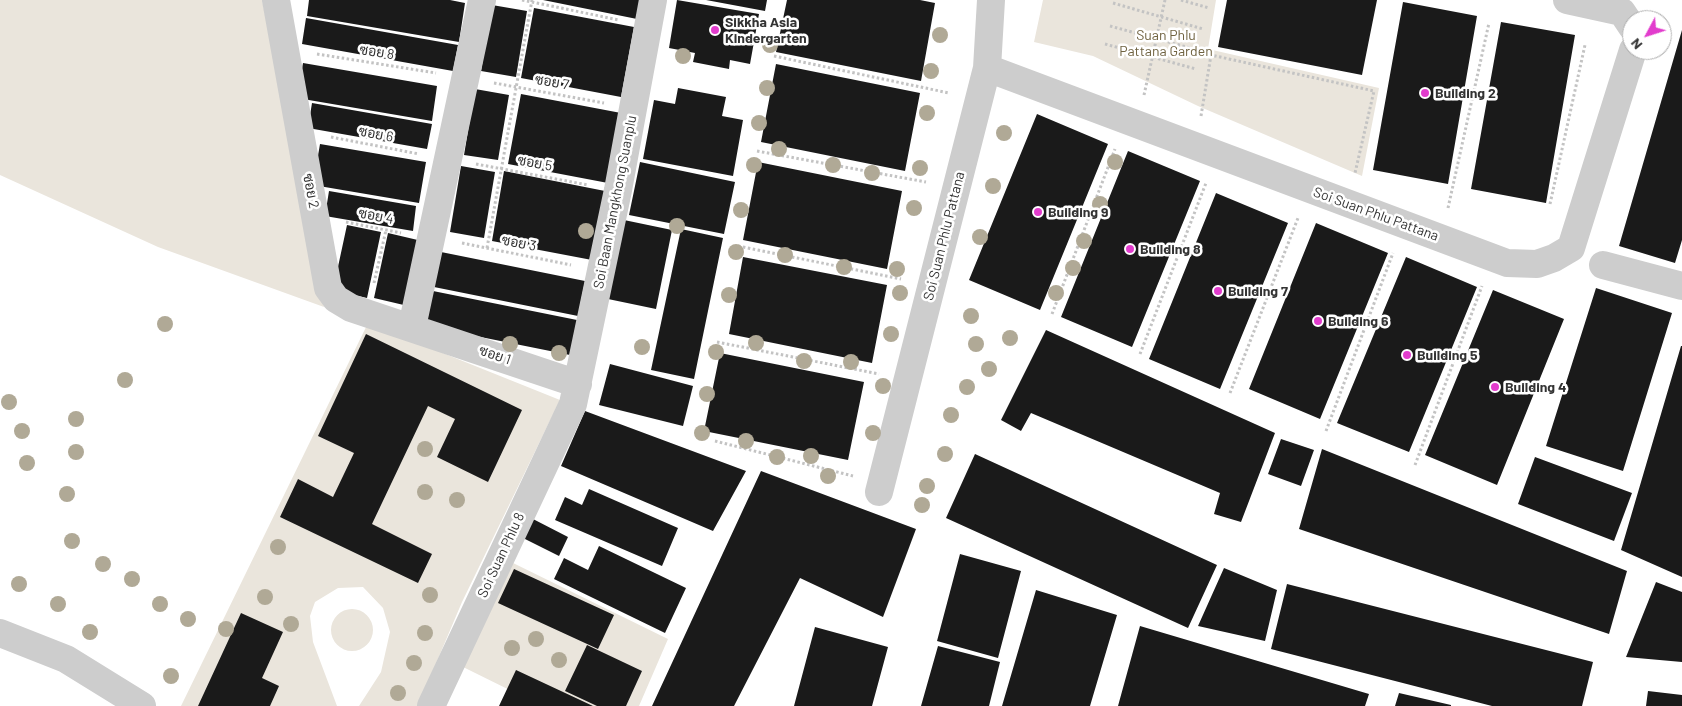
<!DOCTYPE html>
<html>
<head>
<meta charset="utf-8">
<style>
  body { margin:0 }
  #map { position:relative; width:1682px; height:706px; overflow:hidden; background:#fff; font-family:Barlow,sans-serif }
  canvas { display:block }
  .north { position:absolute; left:1622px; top:10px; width:50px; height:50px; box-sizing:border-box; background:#fff; border:1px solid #adadad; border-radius:50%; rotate:230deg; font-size:14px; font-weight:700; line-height:20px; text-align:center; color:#333 }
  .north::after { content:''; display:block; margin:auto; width:18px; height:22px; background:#e23ccd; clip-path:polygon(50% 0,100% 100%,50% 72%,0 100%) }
</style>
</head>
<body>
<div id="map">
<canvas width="1682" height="706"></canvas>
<div class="north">N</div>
</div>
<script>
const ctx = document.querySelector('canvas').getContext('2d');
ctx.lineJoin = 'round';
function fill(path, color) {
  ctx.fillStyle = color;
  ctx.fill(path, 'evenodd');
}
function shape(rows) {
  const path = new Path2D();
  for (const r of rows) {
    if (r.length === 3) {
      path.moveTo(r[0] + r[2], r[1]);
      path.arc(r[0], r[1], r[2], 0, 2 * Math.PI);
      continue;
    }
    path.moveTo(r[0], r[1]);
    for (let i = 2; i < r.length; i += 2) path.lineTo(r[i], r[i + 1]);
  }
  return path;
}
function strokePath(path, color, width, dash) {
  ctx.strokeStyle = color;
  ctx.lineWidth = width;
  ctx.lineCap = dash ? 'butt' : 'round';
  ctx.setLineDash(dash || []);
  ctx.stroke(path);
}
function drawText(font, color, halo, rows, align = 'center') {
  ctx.font = font + ' Barlow,Sarabun,sans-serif';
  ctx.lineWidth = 5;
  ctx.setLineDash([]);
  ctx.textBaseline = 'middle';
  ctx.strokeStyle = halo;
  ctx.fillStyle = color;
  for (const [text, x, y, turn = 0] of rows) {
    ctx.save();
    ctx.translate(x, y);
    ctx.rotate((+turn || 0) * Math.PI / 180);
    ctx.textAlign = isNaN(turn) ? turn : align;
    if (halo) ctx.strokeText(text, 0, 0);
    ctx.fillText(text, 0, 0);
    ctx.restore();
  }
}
const green = shape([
  [0,0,262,0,324,307,158,247,0,175],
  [1043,0,1216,0,1208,49,1379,88,1362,176,1198,106,1093,56,1034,42],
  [368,323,560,400,462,602,418,706,359,706,381,672,390,632,383,608,363,587,338,588,315,602,310,616,313,642,337,706,181,706],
  [511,562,668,639,639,706,542,706,461,666],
  [352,630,21]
]);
const building = shape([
  [309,0,450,0,465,3,459,42,307,16],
  [543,0,641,0,637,19],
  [677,0,759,14,750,64,730,60,729,69,693,62,695,53,669,48],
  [706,0,767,0,765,11],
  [787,0,920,0,935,3,921,81,776,52],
  [1227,0,1377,0,1362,75,1218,47],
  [1403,2,1477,16,1448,184,1373,170],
  [492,5,527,11,516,77,481,71],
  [534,8,634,27,621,97,521,78],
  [306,18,458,45,453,71,302,44],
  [1501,22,1575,35,1546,203,1471,189],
  [1682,30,1682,240,1675,263,1619,246],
  [303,63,437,86,432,121,297,98],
  [776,64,920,93,905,171,761,142],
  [678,88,726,97,722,116,743,120,733,176,643,159,654,100,675,104],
  [475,89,509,95,498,160,464,155],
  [521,94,621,113,608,183,508,164],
  [312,103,432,124,427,149,308,128],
  [1037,114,1108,144,1040,310,969,280],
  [320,144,426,162,419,203,313,185],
  [1128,151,1200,181,1132,347,1061,317],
  [640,162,735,182,724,234,629,215],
  [758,162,902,191,887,269,743,240],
  [461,166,495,172,484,238,450,232],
  [504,171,605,191,592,260,492,241],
  [329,191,416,206,413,231,325,216],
  [1216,193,1288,223,1220,389,1149,359],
  [624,220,672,230,656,309,608,299],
  [1316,223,1388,253,1320,419,1249,389],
  [347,225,381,232,367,298,333,290],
  [681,229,723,238,694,379,651,370],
  [388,233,422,241,408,306,374,298],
  [441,252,585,281,578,316,434,287],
  [743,257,887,285,872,363,729,334],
  [1406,257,1477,287,1409,452,1337,423],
  [1596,288,1672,313,1623,471,1546,446],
  [1493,290,1564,319,1497,485,1425,455],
  [433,291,577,320,570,355,426,326],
  [1046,330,1275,433,1241,522,1214,514,1220,493,1031,413,1021,431,1001,420],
  [366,334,522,410,488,482,437,457,455,419,428,406,372,524,432,554,418,583,280,517,298,479,333,497,354,453,318,436],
  [1681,346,1682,346,1682,577,1621,550],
  [720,353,864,382,848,460,704,431],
  [610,364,693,386,683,426,599,405],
  [585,411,746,471,713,531,561,466],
  [1281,439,1314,450,1301,486,1268,474],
  [1322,449,1627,571,1609,634,1299,529],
  [975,454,1217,565,1188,628,946,518],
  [1535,457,1632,493,1614,541,1518,504],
  [761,471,916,529,883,617,800,578,734,706,652,706],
  [589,489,678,528,662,566,555,520,565,497,582,505],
  [533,519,568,537,559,556,523,538],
  [599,546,686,588,665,633,554,579,564,558,588,570],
  [960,554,1021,571,998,658,937,641],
  [1224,568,1277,590,1265,641,1198,626],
  [514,569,614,615,598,649,498,603],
  [1656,582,1682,592,1682,662,1626,657],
  [1287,584,1593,662,1582,706,1492,706,1271,649],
  [1036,590,1117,615,1090,706,1002,706],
  [241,613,283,632,262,678,279,686,270,706,198,706],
  [1140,626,1369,694,1365,706,1118,706],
  [815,627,888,647,872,706,794,706],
  [587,645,642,671,626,706,597,706,565,691],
  [938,646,1000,662,989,706,921,706],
  [516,670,593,706,499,706],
  [1648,691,1682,695,1682,706,1646,706],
  [1399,693,1451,705,1451,706,1395,706]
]);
const path = shape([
  [522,0,619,20],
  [1181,0,1209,8],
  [1113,3,1203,29],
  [1110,26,1201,51],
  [1105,44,1196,69],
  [317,54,436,73],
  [774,56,949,93],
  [494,83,604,103],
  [1144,95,1165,0],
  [1201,116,1211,55,1374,91,1355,173],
  [331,137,419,154],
  [757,151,926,182],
  [476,164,588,185],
  [1550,204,1585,45],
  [1448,208,1489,23],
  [346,222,401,233],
  [462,243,571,265],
  [738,246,901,279],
  [487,248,532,0],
  [374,283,386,230],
  [1052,314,1115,149],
  [717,342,879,374],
  [1140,354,1206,183],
  [1230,393,1298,218],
  [1326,431,1393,253],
  [715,441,853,476],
  [1415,465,1482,286]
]);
const minor = shape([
  [276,0,328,288,336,299,351,308,578,384],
  [1567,0,1622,12,1632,27],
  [987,68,1507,263,1537,264,1554,258,1571,248,1633,50],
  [1603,265,1682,286],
  [412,327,482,0],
  [879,492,987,68,991,0],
  [0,633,66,659,142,706],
  [431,706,573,404,618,190,653,0]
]);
const trees = [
  [940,35],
  [770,45],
  [683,56],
  [931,71],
  [767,88],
  [927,113],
  [759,123],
  [1004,133],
  [779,149],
  [1115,162],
  [754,165],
  [833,165],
  [920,168],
  [872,173],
  [993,186],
  [1100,204],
  [914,208],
  [741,210],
  [677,226],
  [586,231],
  [980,237],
  [1084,241],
  [736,252],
  [785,255],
  [844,267],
  [1073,268],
  [897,269],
  [900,293],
  [1056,293],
  [729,295],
  [971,316],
  [165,324],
  [891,334],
  [1010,338],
  [756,343],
  [510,344],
  [976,344],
  [642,347],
  [716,352],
  [559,353],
  [804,361],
  [851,362],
  [989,369],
  [125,380],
  [883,386],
  [967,387],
  [707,394],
  [9,402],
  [951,415],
  [76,419],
  [22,431],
  [702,433],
  [873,433],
  [746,441],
  [425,449],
  [76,452],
  [945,454],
  [811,456],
  [777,457],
  [27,463],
  [828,476],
  [927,486],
  [425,492],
  [67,494],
  [457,500],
  [922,505],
  [72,541],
  [278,547],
  [103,564],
  [132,579],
  [19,584],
  [430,595],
  [265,597],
  [58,604],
  [160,604],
  [188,619],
  [291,624],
  [226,629],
  [90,632],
  [425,633],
  [536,639],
  [512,648],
  [559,660],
  [414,663],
  [171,676],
  [398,693]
];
const markers = [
  [715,30,5,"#e23ccd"],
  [1425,93,5,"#e23ccd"],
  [1038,212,5,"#e23ccd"],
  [1130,249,5,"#e23ccd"],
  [1218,291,5,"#e23ccd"],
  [1318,321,5,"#e23ccd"],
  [1407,355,5,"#e23ccd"],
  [1495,387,5,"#e23ccd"]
];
const poiNames = [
  ["Sikkha Asia",725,22],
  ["Kindergarten",725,38],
  ["Building 2",1435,93],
  ["Building 9",1048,212],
  ["Building 8",1140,249],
  ["Building 7",1228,291],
  ["Building 6",1328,321],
  ["Building 5",1417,355],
  ["Building 4",1505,387]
];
const parkNames = [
  ["Suan Phlu",1166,35],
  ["Pattana Garden",1166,51]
];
const streetNames = [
  ["ซอย 8",377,52,9],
  ["ซอย 7",552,82,10],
  ["ซอย 6",376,134,11],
  ["ซอย 5",535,163,10],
  ["ซอย 2",311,191,79],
  ["Soi Baan Mangkhong Suanplu",615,202,-79],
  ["Soi Suan Phlu Pattana",1376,214,20],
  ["ซอย 4",376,216,11],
  ["Soi Suan Phlu Pattana",944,236,-76],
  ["ซอย 3",519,243,11],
  ["ซอย 1",495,355,19],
  ["Soi Suan Phlu 8",501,555,-65]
];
fill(green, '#eae5dc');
fill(building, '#1a1a1a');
strokePath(path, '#c3c3c3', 3, [2.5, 2.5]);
strokePath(minor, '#cdcdcd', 28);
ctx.fillStyle = '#b0a996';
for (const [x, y] of trees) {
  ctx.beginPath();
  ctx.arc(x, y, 8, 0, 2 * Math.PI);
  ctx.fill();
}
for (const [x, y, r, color] of markers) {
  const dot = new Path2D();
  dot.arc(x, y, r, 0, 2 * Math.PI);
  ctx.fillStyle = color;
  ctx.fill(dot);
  strokePath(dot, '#fff', 2);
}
drawText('bold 14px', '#333', '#fff', poiNames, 'left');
drawText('14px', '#6f6240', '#fff', parkNames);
drawText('14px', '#333', '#fff', streetNames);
</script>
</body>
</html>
